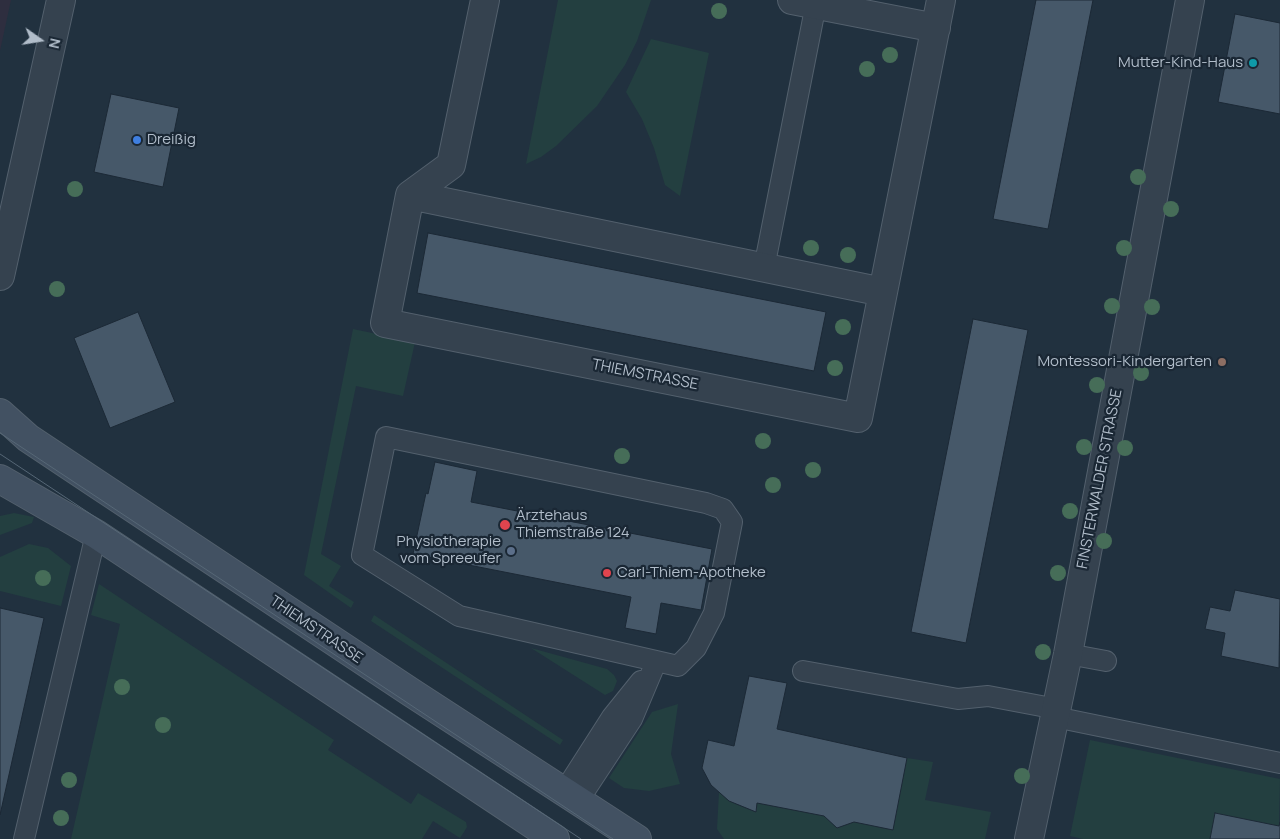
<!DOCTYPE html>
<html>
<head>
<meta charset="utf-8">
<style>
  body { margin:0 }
  #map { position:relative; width:1280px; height:839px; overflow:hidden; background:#21313f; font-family:Manrope,sans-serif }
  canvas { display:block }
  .north { position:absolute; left:15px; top:15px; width:50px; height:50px; -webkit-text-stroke:4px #1a2734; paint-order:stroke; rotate:103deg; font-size:14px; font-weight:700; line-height:20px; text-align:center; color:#b1bdca }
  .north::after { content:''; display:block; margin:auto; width:18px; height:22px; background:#b1bdca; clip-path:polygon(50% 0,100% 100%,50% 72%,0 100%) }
</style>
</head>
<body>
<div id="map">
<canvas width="1280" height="839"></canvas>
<div class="north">N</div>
</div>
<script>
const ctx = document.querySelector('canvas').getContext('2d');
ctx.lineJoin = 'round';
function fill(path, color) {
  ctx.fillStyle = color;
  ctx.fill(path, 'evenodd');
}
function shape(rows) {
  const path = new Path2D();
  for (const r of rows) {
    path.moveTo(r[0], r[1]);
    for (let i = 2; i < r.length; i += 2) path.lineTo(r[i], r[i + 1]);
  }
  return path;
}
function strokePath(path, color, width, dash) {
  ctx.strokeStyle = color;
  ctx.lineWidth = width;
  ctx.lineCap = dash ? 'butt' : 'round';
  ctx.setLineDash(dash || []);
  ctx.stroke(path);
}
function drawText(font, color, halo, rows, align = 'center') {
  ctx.font = font + ' Manrope,sans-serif';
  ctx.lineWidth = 4.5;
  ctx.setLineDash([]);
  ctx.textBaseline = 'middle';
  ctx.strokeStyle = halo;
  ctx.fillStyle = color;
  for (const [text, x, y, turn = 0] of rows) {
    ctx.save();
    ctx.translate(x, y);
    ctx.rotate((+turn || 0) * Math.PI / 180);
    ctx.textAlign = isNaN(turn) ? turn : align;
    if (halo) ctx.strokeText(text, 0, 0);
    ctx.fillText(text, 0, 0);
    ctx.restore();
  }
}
const medical = shape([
  [0,0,11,0,0,51]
]);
const green = shape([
  [558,0,651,0,637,41,625,65,597,106,556,146,541,157,526,164],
  [651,39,709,53,680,196,665,185,654,148,642,119,626,92],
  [353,329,415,342,403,396,356,386,321,554,341,566,329,586,354,602,351,608,304,575],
  [14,513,34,517,32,523,0,535,0,516],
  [29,544,48,548,71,566,61,606,0,591,0,557],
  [99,584,334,740,328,750,411,804,418,793,466,822,467,827,464,832,460,838,433,821,422,839,71,839,120,624,91,615],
  [374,615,563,740,560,745,371,621],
  [531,648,607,669,614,675,617,681,613,691,605,695],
  [678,704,671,754,680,784,649,791,624,788,609,778,652,712],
  [1090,740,1280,779,1279,826,1210,839,1083,839,1070,836],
  [907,758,933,762,925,800,991,812,985,839,724,839,717,829,719,792,729,801,755,812,757,803,824,816,837,828,854,822,893,830]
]);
const building = shape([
  [1036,0,1093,0,1048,229,993,219,1036,0],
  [1235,14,1280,23,1280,114,1218,102,1235,14],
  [111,94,179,108,163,187,94,172,111,94],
  [428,233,826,312,814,371,417,293,428,233],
  [138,312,175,402,110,428,74,338,138,312],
  [973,319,1028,330,966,643,911,632,973,319],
  [435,462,477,471,471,502,712,549,701,610,661,603,656,634,625,628,631,597,413,554,426,493,428,494,435,462],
  [1235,590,1280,599,1279,668,1221,656,1225,633,1205,629,1210,607,1230,611,1235,590],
  [0,608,44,618,0,815,0,608],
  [749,676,787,683,777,729,907,758,893,830,854,822,837,828,824,816,757,803,756,812,729,801,711,785,702,768,708,740,734,746,749,676],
  [1215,813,1279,826,1280,822,1280,839,1210,839,1215,813]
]);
const service = shape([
  [764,268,816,4],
  [386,437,706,503,723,509,732,522,714,613,696,648,678,666,459,616,362,555,386,437],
  [1068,654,1106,661],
  [803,671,958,699,988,696,1057,709],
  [1055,717,1280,763],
  [564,792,612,717,641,681],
  [578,801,632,719,656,662],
  [24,839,96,534]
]);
const minor = shape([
  [485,0,451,165,410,195,385,323,858,418,941,0],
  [792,0,936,28],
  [410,195,883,292],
  [1029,839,1068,654,1190,0]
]);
const tertiary = shape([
  [0,276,61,0]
]);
const secondary = shape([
  [0,413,28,438,91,480,412,693,637,839],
  [0,479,96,534,555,839]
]);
const tram = shape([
  [0,433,613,839],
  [0,454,581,839]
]);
const trees = [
  [719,11],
  [890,55],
  [867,69],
  [1138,177],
  [75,189],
  [1171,209],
  [811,248],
  [1124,248],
  [848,255],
  [57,289],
  [1112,306],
  [1152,307],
  [843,327],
  [835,368],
  [1141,373],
  [1097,385],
  [763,441],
  [1084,447],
  [1125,448],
  [622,456],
  [813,470],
  [773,485],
  [1070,511],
  [1104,541],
  [1058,573],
  [43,578],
  [1043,652],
  [122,687],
  [163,725],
  [1022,776],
  [69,780],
  [61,818]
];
const markers = [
  [1253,63,5,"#0f9aa8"],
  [137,140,5,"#3f7fe0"],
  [1222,362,5,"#8d6e63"],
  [505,525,6,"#e0444e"],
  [511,551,5,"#5c6f8a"],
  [607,573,5,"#e0444e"]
];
const poiNames = [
  ["Mutter-Kind-Haus",1243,63],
  ["Dreißig",147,140,"left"],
  ["Montessori-Kindergarten",1212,362],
  ["Ärztehaus",516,516,"left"],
  ["Thiemstraße 124",516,533,"left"],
  ["Physiotherapie",501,542],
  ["vom Spreeufer",501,559],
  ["Carl-Thiem-Apotheke",617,573,"left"]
];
const streetNames = [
  ["THIEMSTRASSE",645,375,11],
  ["FINSTERWALDER STRASSE",1100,479,-79],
  ["THIEMSTRASSE",316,630,34]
];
fill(medical, '#2e2e3f');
fill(green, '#233f40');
fill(building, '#465869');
strokePath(building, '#1c2936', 1);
strokePath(service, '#53606d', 22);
strokePath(minor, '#53606d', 30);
strokePath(tertiary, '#53606d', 30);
strokePath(secondary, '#53606d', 30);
strokePath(service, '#35424f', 20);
strokePath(minor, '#35424f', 28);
strokePath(tertiary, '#35424f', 28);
strokePath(secondary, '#425162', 28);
strokePath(tram, '#566776', 1);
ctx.fillStyle = '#466d58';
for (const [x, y] of trees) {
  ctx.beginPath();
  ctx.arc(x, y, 8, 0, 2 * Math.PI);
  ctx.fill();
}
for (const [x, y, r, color] of markers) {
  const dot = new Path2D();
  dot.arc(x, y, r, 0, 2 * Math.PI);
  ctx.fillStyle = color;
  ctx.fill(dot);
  strokePath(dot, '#1a2734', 2);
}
drawText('15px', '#b1bdca', '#1a2734', poiNames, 'right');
drawText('15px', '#b1bdca', '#1a2734', streetNames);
</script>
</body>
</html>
